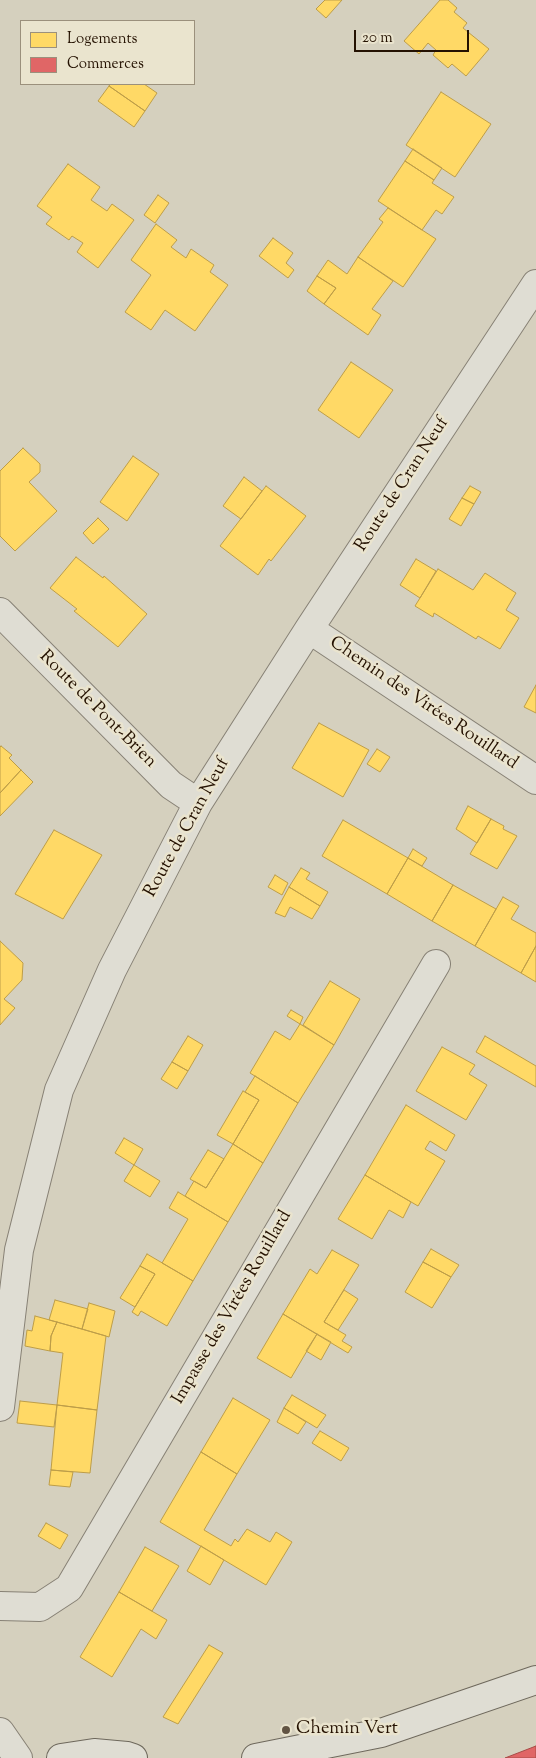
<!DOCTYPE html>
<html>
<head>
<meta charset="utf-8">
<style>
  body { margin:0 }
  #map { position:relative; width:536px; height:1758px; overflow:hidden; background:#d5d0be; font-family:"Sorts Mill Goudy",serif }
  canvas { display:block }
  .legend { position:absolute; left:20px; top:20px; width:175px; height:65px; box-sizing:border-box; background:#eae4ce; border:1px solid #9b907c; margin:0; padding:6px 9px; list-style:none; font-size:15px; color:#241101 }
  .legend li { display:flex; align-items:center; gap:10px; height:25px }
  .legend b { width:25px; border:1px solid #9b907c }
  .scale { position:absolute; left:354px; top:30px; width:115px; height:22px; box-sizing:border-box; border:2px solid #241101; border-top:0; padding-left:6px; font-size:15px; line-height:18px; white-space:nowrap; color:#241101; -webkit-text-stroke:4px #eae4ce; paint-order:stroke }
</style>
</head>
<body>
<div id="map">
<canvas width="536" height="1758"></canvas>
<ul class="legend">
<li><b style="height:14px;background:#ffd966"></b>Logements</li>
<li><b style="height:14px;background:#e06666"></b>Commerces</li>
</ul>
<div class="scale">20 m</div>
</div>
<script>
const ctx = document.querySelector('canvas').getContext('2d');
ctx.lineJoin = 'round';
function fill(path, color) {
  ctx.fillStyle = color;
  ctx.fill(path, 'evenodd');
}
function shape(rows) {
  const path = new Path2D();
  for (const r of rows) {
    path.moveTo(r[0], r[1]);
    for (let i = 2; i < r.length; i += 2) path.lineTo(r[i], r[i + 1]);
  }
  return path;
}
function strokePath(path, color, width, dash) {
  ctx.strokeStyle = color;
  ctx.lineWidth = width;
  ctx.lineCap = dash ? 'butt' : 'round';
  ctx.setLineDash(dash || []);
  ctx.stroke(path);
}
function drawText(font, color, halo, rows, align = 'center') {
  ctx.font = font + ' "Sorts Mill Goudy",serif';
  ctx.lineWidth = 5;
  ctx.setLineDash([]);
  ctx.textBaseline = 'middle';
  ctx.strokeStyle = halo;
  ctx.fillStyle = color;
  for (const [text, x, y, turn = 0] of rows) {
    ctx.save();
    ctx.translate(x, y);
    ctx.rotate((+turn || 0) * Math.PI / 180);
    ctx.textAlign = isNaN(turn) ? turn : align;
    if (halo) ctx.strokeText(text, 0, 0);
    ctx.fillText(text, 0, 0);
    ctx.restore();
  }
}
const homes = shape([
  [325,0,342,0,326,18,316,9,325,0],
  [440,0,448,0,457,8,454,12,467,23,463,28,489,49,466,76,452,64,448,68,433,55,436,50,428,43,419,54,404,41,440,0],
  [111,84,144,84,157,93,145,111,109,86,111,84],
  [109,86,145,111,134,127,98,101,109,86],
  [441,92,491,124,455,177,406,145,441,92],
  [413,149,442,168,434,180,405,161,413,149],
  [405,161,434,180,432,183,454,197,442,214,436,210,422,230,378,201,405,161],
  [68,164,100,187,91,200,107,211,112,204,134,220,98,268,77,252,83,243,72,236,69,240,46,224,52,217,37,206,68,164],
  [158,195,169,203,155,223,144,215,158,195],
  [388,208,436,239,403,287,358,257,383,222,379,219,388,208],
  [156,224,177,240,171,247,186,258,191,249,214,265,210,272,228,285,195,331,165,310,151,330,125,312,151,275,131,260,156,224],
  [273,238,293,253,286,263,294,270,288,278,259,256,273,238],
  [358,257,393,281,372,309,381,315,368,335,324,304,336,288,317,276,328,260,347,274,358,257],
  [317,276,336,288,324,304,307,291,317,276],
  [351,362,393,390,359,438,318,410,351,362],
  [23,448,40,464,40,472,29,482,57,511,15,551,0,536,0,471,23,448],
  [133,456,159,474,127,521,100,502,133,456],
  [244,477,262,491,241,519,223,506,244,477],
  [266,486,306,516,271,561,269,559,258,575,220,546,266,486],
  [470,486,481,492,474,504,462,498,470,486],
  [462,498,474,504,461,526,449,519,462,498],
  [98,518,109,529,93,544,83,533,98,518],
  [76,557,103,578,104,576,147,614,118,647,74,611,77,609,50,588,76,557],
  [416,559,436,571,420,598,400,585,416,559],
  [438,569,473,590,485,573,516,593,506,610,519,618,500,649,478,636,476,639,434,613,433,617,415,606,438,569],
  [536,685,536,713,524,707,536,685],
  [319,723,369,750,343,797,292,768,319,723],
  [1,746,12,755,9,758,21,770,0,793,0,747,1,746],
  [377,749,390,757,380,772,367,764,377,749],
  [21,770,33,782,0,816,0,793,21,770],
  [468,806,491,819,477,843,456,829,468,806],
  [491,819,504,826,503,829,517,836,497,869,470,854,491,819],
  [343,820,408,858,387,894,322,856,343,820],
  [54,830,102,855,63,919,15,894,54,830],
  [413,849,427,858,422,866,408,858,413,849],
  [408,858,453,885,432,921,387,894,408,858],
  [301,868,310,873,306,879,328,892,320,906,289,887,301,868],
  [275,875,288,883,282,895,268,887,275,875],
  [453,885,496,909,475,946,432,921,453,885],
  [289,887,320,906,312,919,290,907,285,917,275,913,289,887],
  [503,897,519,906,511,919,536,933,536,946,521,973,475,946,503,897],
  [0,941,23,963,22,980,4,999,15,1008,0,1025,0,941],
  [536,946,536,982,521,973,536,946],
  [330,981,360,999,334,1045,303,1025,330,981],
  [291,1010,303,1017,300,1024,287,1016,291,1010],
  [300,1024,334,1045,298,1103,250,1073,275,1031,290,1040,300,1024],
  [188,1036,203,1045,188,1071,172,1062,188,1036],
  [485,1036,536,1066,536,1087,476,1052,485,1036],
  [442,1047,475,1065,469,1074,487,1085,466,1120,416,1091,442,1047],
  [172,1062,188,1071,177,1089,161,1079,172,1062],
  [255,1076,298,1103,263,1163,233,1144,259,1100,245,1092,255,1076],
  [243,1091,259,1100,233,1144,217,1135,243,1091],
  [406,1105,455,1135,446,1151,430,1141,425,1149,445,1161,418,1206,365,1175,406,1105],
  [124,1138,143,1149,134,1165,115,1153,124,1138],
  [233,1144,263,1163,228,1222,185,1196,194,1181,206,1188,233,1144],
  [208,1150,224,1159,206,1188,190,1179,208,1150],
  [134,1165,160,1181,150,1197,124,1181,134,1165],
  [365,1175,411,1202,403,1218,389,1210,372,1239,338,1219,365,1175],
  [178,1192,228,1222,193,1281,162,1263,188,1219,169,1208,178,1192],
  [431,1249,459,1265,451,1277,423,1262,431,1249],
  [332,1250,359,1265,324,1322,346,1335,342,1341,352,1347,348,1353,283,1314,310,1269,317,1274,332,1250],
  [147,1254,193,1281,167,1326,141,1311,138,1316,132,1312,155,1274,140,1266,147,1254],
  [423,1262,451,1277,432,1308,405,1292,423,1262],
  [140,1266,155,1274,135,1307,120,1298,140,1266],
  [344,1290,358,1299,338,1330,324,1322,344,1290],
  [55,1300,88,1309,82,1329,49,1320,55,1300],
  [89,1303,115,1311,109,1337,82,1329,89,1303],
  [283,1314,317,1334,291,1378,257,1358,283,1314],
  [35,1316,57,1322,51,1336,50,1351,25,1346,27,1330,32,1331,35,1316],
  [57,1322,106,1336,97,1410,57,1405,63,1353,50,1351,51,1336,57,1322],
  [317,1334,331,1342,321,1360,306,1351,317,1334],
  [292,1395,326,1415,317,1428,284,1408,292,1395],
  [233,1398,270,1420,237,1474,201,1452,233,1398],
  [20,1401,57,1405,54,1427,17,1423,20,1401],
  [57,1405,97,1410,90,1473,51,1470,57,1405],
  [284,1408,306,1422,298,1434,277,1422,284,1408],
  [320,1431,349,1448,341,1461,312,1443,320,1431],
  [201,1452,237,1474,204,1530,231,1546,235,1539,238,1542,247,1529,270,1542,276,1532,292,1542,266,1585,160,1522,201,1452],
  [51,1470,73,1472,70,1487,49,1485,51,1470],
  [46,1523,68,1535,60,1549,38,1536,46,1523],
  [201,1546,224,1560,210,1585,187,1571,201,1546],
  [145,1547,179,1566,152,1611,119,1592,145,1547],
  [119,1592,167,1620,156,1639,141,1629,112,1677,80,1657,119,1592],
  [209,1645,223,1653,178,1724,163,1717,209,1645]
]);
const shops = shape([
  [536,1746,536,1758,505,1758,536,1746]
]);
const minor = shape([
  [0,612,171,785,198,803],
  [309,629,536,780],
  [0,1407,19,1250,59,1090,112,970,198,803,309,629,536,284],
  [0,1606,40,1607,69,1588,436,964],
  [0,1732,18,1758]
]);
const secondary = shape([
  [61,1758,94,1753,127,1756,133,1758],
  [256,1758,381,1733,536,1680]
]);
const markers = [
  [286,1730,5,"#625443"]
];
const streetNames = [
  ["Route de Cran Neuf",403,485,-57],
  ["Chemin des Virées Rouillard",423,704,34],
  ["Route de Pont-Brien",97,710,45],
  ["Route de Cran Neuf",188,828,-61],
  ["Impasse des Virées Rouillard",233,1308,-60]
];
const poiNames = [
  ["Chemin Vert",296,1730]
];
fill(homes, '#ffd966');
strokePath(homes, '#bd9d48', 1);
fill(shops, '#e06666');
strokePath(shops, '#a84c48', 1);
strokePath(minor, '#878175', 30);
strokePath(secondary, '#6e685c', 30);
strokePath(minor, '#dfddd3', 28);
strokePath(secondary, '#dfddd3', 28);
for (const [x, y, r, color] of markers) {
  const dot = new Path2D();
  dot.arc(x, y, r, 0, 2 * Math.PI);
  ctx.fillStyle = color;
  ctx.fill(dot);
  strokePath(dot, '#eae4ce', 2);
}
drawText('18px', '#241101', '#eae4ce', streetNames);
drawText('18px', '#241101', '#eae4ce', poiNames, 'left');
</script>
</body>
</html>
